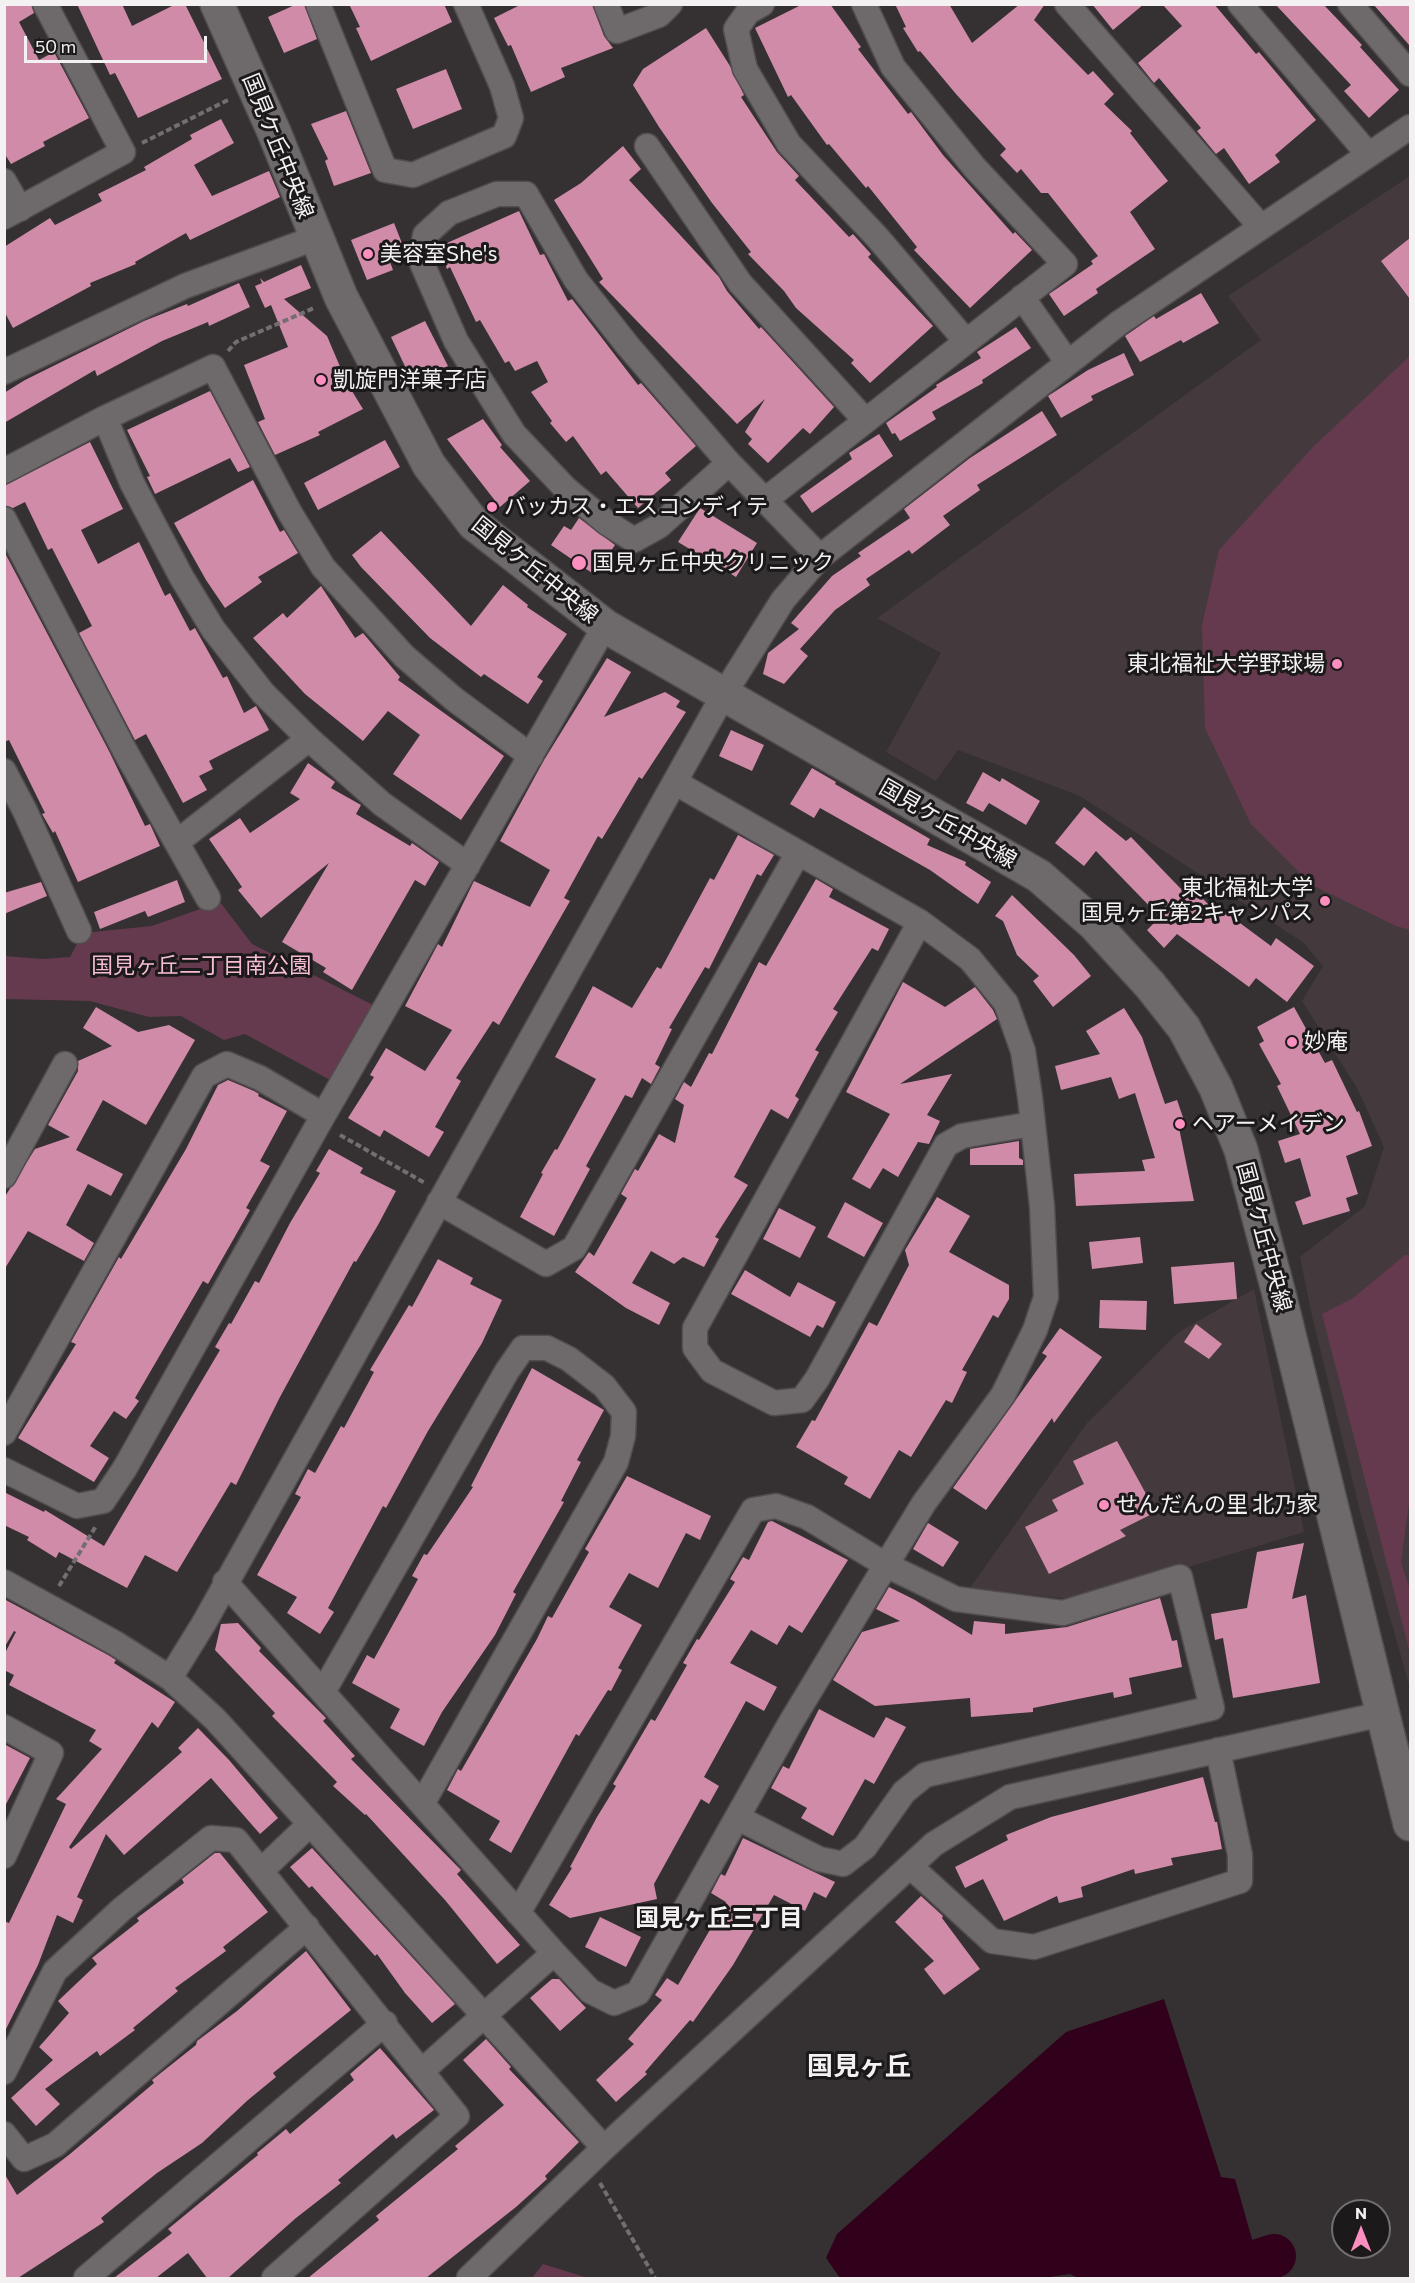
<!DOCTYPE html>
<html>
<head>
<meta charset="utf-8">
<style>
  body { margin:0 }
  #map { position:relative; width:1415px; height:2283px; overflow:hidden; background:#353132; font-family:Commissioner,sans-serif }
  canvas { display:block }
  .frame { position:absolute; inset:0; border:6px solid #f4f1f2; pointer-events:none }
  .north { position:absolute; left:1331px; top:2199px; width:60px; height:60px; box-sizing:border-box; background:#1b191a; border:2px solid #726f70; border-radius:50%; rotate:0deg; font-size:16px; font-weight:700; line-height:24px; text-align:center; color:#f4f1f2 }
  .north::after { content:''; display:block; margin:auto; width:21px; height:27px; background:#fd8ec0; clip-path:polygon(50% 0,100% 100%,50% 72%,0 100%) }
  .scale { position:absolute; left:24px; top:36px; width:183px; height:27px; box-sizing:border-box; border:3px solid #f4f1f2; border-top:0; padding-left:8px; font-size:18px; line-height:21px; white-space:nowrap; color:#f4f1f2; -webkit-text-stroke:4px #1b191a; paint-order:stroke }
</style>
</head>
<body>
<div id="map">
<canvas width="1415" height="2283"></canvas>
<div class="frame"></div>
<div class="north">N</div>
<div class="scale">50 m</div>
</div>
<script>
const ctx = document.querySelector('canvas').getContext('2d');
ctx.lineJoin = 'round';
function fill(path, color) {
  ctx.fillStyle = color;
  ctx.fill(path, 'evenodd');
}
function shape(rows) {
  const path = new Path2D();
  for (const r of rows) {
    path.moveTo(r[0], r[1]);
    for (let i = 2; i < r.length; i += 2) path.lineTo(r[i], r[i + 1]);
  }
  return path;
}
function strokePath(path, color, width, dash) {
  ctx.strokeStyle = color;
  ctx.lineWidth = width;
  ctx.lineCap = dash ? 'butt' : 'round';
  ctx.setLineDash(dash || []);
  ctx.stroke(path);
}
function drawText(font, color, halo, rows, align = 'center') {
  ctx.font = font + ' Commissioner,"Noto Sans JP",sans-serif';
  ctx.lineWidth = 6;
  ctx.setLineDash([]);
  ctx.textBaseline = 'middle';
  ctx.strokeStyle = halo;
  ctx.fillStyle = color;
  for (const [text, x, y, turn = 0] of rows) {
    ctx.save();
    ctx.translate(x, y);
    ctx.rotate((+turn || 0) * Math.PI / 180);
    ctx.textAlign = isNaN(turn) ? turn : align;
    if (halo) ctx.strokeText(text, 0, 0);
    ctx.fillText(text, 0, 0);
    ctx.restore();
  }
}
const built = shape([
  [1410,176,1410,1688,1361,1515,1312,1316,1300,1257,1365,1206,1384,1147,1357,1088,1302,1001,1323,966,1304,943,1080,796,958,750,936,781,886,752,941,653,877,618,1261,340,1228,296],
  [1254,1289,1304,1532,1080,1600,970,1588,1087,1423,1179,1332]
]);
const green = shape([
  [1410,356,1410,930,1396,926,1312,885,1251,824,1205,728,1202,625,1219,550,1313,447],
  [220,902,252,944,375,1006,332,1081,245,1034,224,1040,181,1016,149,1017,90,1001,5,999,4,956,43,959,70,957,80,938,93,932,152,926],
  [1405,1255,1410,1255,1410,1496,1401,1562,1410,1590,1410,1653,1322,1314,1353,1298],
  [543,2264,588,2278,532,2278]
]);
const water = shape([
  [1164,1999,1221,2177,1235,2179,1263,2278,1078,2278,1070,2274,1043,2278,840,2278,826,2258,837,2234,1066,2032]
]);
const river = shape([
  [1258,2261,1274,2256]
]);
const building = shape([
  [4,4,31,4,34,13,19,22,39,60,54,52,89,118,43,142,45,146,11,164,4,153],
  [77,4,122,4,132,26,176,4,185,4,222,79,138,118,115,73,110,75],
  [297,4,304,4,317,39,284,53,268,17],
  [349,4,444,4,452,22,371,61,356,28,360,27],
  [522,4,592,4,604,36,613,48,561,68,565,77,531,92,511,45,508,46,494,18],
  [803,4,830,4,861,47,858,49,908,114,911,112,943,155,1013,234,1015,232,1032,250,970,308,914,250,917,247,868,186,866,188,829,144,827,145,791,95,788,97,755,28],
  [895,4,949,4,972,43,1020,4,1045,4,1034,20,1088,75,1093,71,1114,94,1104,104,1132,131,1130,133,1168,181,1130,212,1155,249,1096,289,1098,293,1064,316,1049,294,1093,264,1091,261,1098,256,1048,193,1041,193,1021,169,1017,173,1000,155,1006,149,956,94,920,51,918,52,903,28,906,27],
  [1092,4,1144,4,1113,30],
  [1162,4,1214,4,1256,54,1259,52,1316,120,1275,155,1280,162,1249,184,1224,148,1216,154,1197,131,1201,128,1159,78,1154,83,1138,63,1182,26],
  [1275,4,1323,4,1362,45,1360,47,1399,90,1369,118,1344,91,1351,85],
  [1373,4,1410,4,1410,46],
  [706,28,730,66,744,95,741,97,777,152,799,176,795,180,849,237,853,234,871,254,868,257,933,326,870,383,851,363,854,360,796,308,784,291,748,254,751,252,712,203,659,127,633,85,643,69],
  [446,69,462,109,413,129,396,89],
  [346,111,371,173,334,186,325,161,328,159,311,124],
  [221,119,234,143,194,165,212,196,269,171,280,197,190,240,186,233,135,262,136,264,90,283,91,286,13,328,4,311,4,247,50,218,55,225,102,201,98,194,146,170,144,167,192,139,190,135],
  [623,146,641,169,629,180,719,277,727,291,759,329,761,327,834,407,810,434,803,428,768,463,748,444,752,439,745,432,765,399,737,424,599,282,603,279,554,200,581,183],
  [519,211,540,255,544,254,568,301,572,299,638,385,641,383,696,446,665,473,671,480,638,508,606,471,601,475,573,436,566,442,550,423,552,421,531,392,548,382,537,361,515,371,509,361,505,363,480,320,476,322,450,267,447,269,438,247],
  [394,223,407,256,390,262,393,270,367,280,351,240],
  [1410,238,1410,299,1381,261],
  [301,265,311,288,284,299,327,336,347,383,363,409,318,432,320,435,275,455,258,422,265,419,244,365,288,347,271,305,265,308,255,286,262,283,260,278,264,282],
  [239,283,250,307,209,326,208,322,162,341,97,376,95,370,4,423,4,393,25,380,144,321,187,304,188,306],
  [1201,293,1219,323,1183,343,1181,340,1140,362,1125,336,1154,316,1156,319],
  [425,321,448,366,413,383,391,337],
  [1016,327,1031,348,982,380,983,383,932,412,936,419,900,441,895,433,892,434,886,423,937,387,936,385,981,358,977,352],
  [1124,353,1134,375,1091,396,1093,400,1061,418,1048,396,1088,370],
  [210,391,250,467,238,472,230,458,155,494,147,477,150,476,127,430],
  [1042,411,1057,435,977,485,980,490,943,516,950,525,912,554,909,550,866,579,870,585,835,610,800,649,808,656,784,684,763,674,768,653,799,629,791,623,832,576,861,556,858,553,910,518,904,509,970,458],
  [483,419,502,445,500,447,530,481,500,507,447,439],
  [879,434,893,456,812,513,800,496,852,459,849,453],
  [385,440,400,467,318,510,304,483],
  [90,442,123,509,81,530,98,564,139,542,165,596,170,593,190,631,195,628,223,678,227,676,244,713,256,706,269,730,209,761,213,769,199,776,207,790,183,803,146,734,135,740,79,633,92,626,52,548,48,550,25,502,13,508,4,505,4,486],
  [253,480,280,532,284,530,298,553,258,577,262,582,225,608,206,580,174,523],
  [700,508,757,543,736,577,678,542],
  [579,518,615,545,595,575,551,545,564,526,571,530],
  [381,531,471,626,503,585,528,605,527,607,567,634,537,677,543,681,528,704,484,674,481,677,430,638,361,567,352,555],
  [4,551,110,753,145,826,150,824,160,846,78,882,55,831,53,833,42,814,45,813,9,740,4,742],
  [321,586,355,638,363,633,400,677,398,680,504,756,461,820,393,774,420,735,388,711,363,741,305,694,253,638,283,613,287,618],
  [607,658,631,672,604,717,665,692,680,701,676,707,686,712,642,779,639,777,602,839,598,836,564,898,570,901,499,1025,493,1021,456,1078,461,1081,435,1127,444,1132,429,1157,384,1130,380,1137,348,1118,374,1077,370,1075,386,1048,425,1071,452,1030,405,1006,438,944,442,947,474,881,530,907,550,870,500,841,544,760],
  [731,730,764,745,752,771,719,756],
  [308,763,335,782,331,788,361,805,356,814,410,846,412,843,439,862,425,886,415,880,352,990,323,972,326,968,282,942,329,863,261,918,238,890,242,887,209,839,240,818,250,833,300,799,290,793],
  [812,768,836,782,835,784,930,839,927,845,966,862,965,865,991,882,978,904,930,870,820,808,814,818,790,804],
  [983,772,1000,782,1002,778,1040,801,1026,825,989,803,983,812,966,803],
  [1084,807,1126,841,1131,837,1181,889,1187,883,1218,914,1221,909,1271,946,1276,938,1314,966,1287,1002,1256,978,1249,987,1177,934,1164,948,1147,930,1160,917,1096,851,1084,866,1055,843],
  [738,835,774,855,761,876,757,874,709,969,705,967,669,1028,672,1029,655,1064,660,1067,651,1084,642,1078,632,1098,625,1095,586,1166,590,1169,554,1236,520,1217,543,1174,541,1173,555,1149,557,1150,596,1079,555,1057,593,986,632,1008,657,967,661,969,710,878,714,880],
  [816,879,833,889,829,897,889,929,878,951,872,948,833,1009,838,1012,815,1050,819,1052,795,1096,799,1099,788,1119,771,1109,734,1177,748,1185,715,1237,719,1239,704,1267,683,1257,674,1264,651,1251,632,1283,670,1303,659,1325,626,1308,575,1272,589,1252,594,1256,627,1198,621,1194,635,1169,638,1171,659,1134,675,1143,684,1105,675,1099,684,1082,691,1087,709,1053,712,1054,759,962,766,966],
  [177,880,185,902,148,917,145,911,100,929,94,912],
  [41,882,47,896,4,914,4,893],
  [1012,895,1074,955,1091,976,1053,1007,1033,981,1039,976,1017,955,1003,921,995,916],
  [903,982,945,1007,975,987,993,1010,997,1019,900,1084,952,1074,927,1115,940,1121,929,1144,918,1142,898,1177,883,1168,870,1189,852,1179,890,1114,846,1092],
  [96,1007,138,1032,169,1025,195,1040,146,1125,103,1100,76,1150,123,1174,111,1196,88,1184,66,1225,94,1243,84,1261,28,1231,4,1270,4,1198,35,1149,70,1137,48,1125,78,1071,78,1061,112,1046,83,1028],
  [1294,1007,1325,1063,1332,1060,1357,1112,1359,1111,1372,1146,1346,1156,1358,1194,1346,1198,1350,1211,1303,1225,1295,1202,1311,1196,1300,1158,1285,1163,1278,1141,1300,1134,1277,1086,1281,1084,1259,1044,1264,1041,1257,1027],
  [1124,1008,1142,1037,1165,1104,1177,1100,1186,1126,1179,1128,1194,1201,1076,1206,1074,1174,1145,1171,1142,1160,1155,1158,1135,1093,1119,1099,1111,1077,1061,1090,1055,1066,1100,1054,1086,1031],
  [228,1080,254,1091,259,1094,258,1096,287,1111,260,1161,270,1166,246,1208,250,1210,208,1284,203,1281,135,1398,139,1401,126,1419,114,1411,90,1446,109,1458,94,1482,18,1438,76,1344,71,1342,119,1257,121,1259,186,1149,218,1085],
  [1019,1141,1019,1158,1023,1160,1023,1165,970,1165,970,1149],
  [329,1149,363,1168,360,1173,396,1191,378,1225,356,1262,354,1261,280,1397,236,1485,231,1482,177,1572,145,1555,127,1588,59,1552,56,1558,27,1540,29,1537,4,1525,4,1492,44,1512,45,1510,104,1546,220,1350,215,1347,229,1323,231,1324,255,1281,259,1283,290,1223,320,1173,316,1171],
  [937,1197,970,1216,949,1252,1009,1285,1009,1299,998,1318,993,1315,962,1370,967,1372,952,1403,946,1400,911,1457,899,1450,870,1499,844,1484,848,1477,796,1447,812,1420,815,1421,869,1322,877,1326,909,1265,905,1250],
  [845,1202,883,1223,864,1257,827,1237],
  [779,1208,816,1227,800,1258,763,1239],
  [1140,1237,1143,1263,1092,1269,1089,1242],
  [438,1259,473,1278,470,1284,502,1300,482,1343,428,1431,386,1508,383,1506,328,1608,334,1612,320,1634,287,1613,297,1597,257,1575,301,1497,295,1494,308,1469,315,1473,341,1426,344,1428,374,1372,370,1370,409,1305,412,1307],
  [1234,1262,1237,1299,1174,1304,1171,1267],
  [745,1270,790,1297,798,1282,836,1302,823,1328,817,1325,810,1337,731,1294],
  [1100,1300,1147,1301,1146,1330,1099,1328],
  [1196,1324,1222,1344,1209,1359,1184,1342],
  [1060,1328,1102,1357,1054,1423,1052,1418,986,1510,953,1488,1047,1356,1042,1353],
  [532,1368,604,1410,577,1460,581,1462,561,1501,564,1502,513,1592,516,1594,495,1635,442,1712,424,1746,390,1728,400,1709,352,1683,367,1655,374,1659,418,1579,412,1576,424,1554,427,1555,473,1487,471,1486],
  [1117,1441,1156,1512,1120,1530,1126,1536,1049,1574,1025,1527,1058,1511,1052,1500,1084,1484,1073,1461],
  [627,1476,711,1516,700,1540,686,1533,658,1588,629,1573,609,1607,642,1625,618,1668,622,1670,611,1691,608,1690,579,1736,576,1734,511,1853,489,1840,500,1821,447,1790,458,1769,461,1771,537,1639,548,1616,552,1618,589,1552,585,1549],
  [772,1521,848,1560,802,1633,789,1625,777,1645,751,1630,730,1663,777,1687,764,1711,746,1701,704,1777,719,1786,709,1804,701,1799,654,1884,657,1899,570,1918,549,1905,572,1868,570,1867,597,1817,616,1786,613,1784,651,1719,655,1721,687,1665,683,1663,697,1639,699,1640,735,1582,730,1579,743,1557,749,1560,768,1522],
  [928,1523,959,1542,943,1567,913,1549],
  [1304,1543,1292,1599,1306,1595,1320,1683,1233,1698,1223,1638,1215,1640,1211,1614,1247,1608,1257,1552],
  [889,1587,915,1600,972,1635,974,1621,1005,1624,1005,1634,1067,1627,1160,1598,1172,1641,1177,1640,1182,1667,1129,1678,1132,1694,1114,1698,1113,1692,1033,1708,1033,1712,971,1717,970,1698,875,1706,833,1680,862,1632,900,1621,876,1609],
  [4,1599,108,1655,116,1660,114,1663,175,1702,158,1728,152,1722,69,1847,71,1849,182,1752,178,1748,198,1728,229,1760,278,1818,260,1834,211,1778,124,1855,106,1834,77,1897,83,1900,73,1923,57,1915,38,1965,4,2033,4,1921,9,1923,66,1804,56,1799,102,1749,89,1741,96,1730,9,1685,14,1675,4,1670,4,1655,16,1632,14,1631,4,1648],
  [238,1623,261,1648,259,1651,326,1718,323,1721,355,1756,351,1759,461,1870,457,1874,520,1945,497,1964,445,1900,366,1814,365,1815,333,1786,337,1782,272,1716,275,1713,215,1650,221,1624],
  [819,1709,874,1738,886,1717,906,1727,874,1784,865,1779,833,1836,801,1818,807,1808,771,1788,783,1766,789,1769],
  [4,1744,30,1758,4,1808],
  [1203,1777,1215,1822,1217,1822,1222,1849,1171,1858,1173,1865,1135,1874,1134,1869,1081,1887,1083,1897,1059,1903,1057,1896,1004,1921,983,1879,965,1888,955,1867,1008,1840,1006,1835,1051,1817],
  [743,1838,835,1882,826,1898,814,1892,805,1911,774,1895,733,1965,693,2022,690,2020,645,2072,647,2074,616,2102,596,2080,634,2044,628,2039,662,2000,655,1995,667,1978,678,1985,726,1902,711,1893,721,1874,725,1876],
  [312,1848,455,2004,432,2023,405,1993,377,1954,375,1956,312,1886,309,1888,290,1867],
  [215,1853,220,1853,268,1912,223,1947,226,1951,175,1988,178,1991,133,2028,135,2030,100,2056,97,2051,45,2089,60,2104,36,2126,11,2098,53,2060,39,2047,69,2013,58,2001,97,1964,92,1958,139,1921,137,1918,184,1883,182,1879],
  [921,1896,943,1916,942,1918,980,1969,944,1995,924,1969,934,1961,895,1922],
  [600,1917,641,1937,626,1967,585,1947],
  [306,1951,351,2010,273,2073,276,2077,248,2100,202,2143,157,2173,101,2218,104,2222,18,2278,4,2278,4,2173,17,2195,70,2154,154,2083,152,2080,196,2045,197,2041,237,2011],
  [552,1979,559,1979,586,2008,560,2031,530,1998],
  [486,2039,511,2067,509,2069,579,2142,545,2176,547,2179,516,2207,426,2278,308,2278,379,2220,376,2216,458,2149,455,2146,504,2105,463,2060],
  [380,2048,434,2110,396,2139,393,2134,338,2180,341,2183,296,2218,228,2278,207,2278,188,2253,156,2278,114,2278,172,2233,168,2229,258,2155,257,2153,286,2129,290,2134,354,2080,350,2074]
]);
const path = shape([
  [142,143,230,99],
  [228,351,236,342,314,308],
  [340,1135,425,1183],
  [59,1586,96,1526],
  [600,2183,655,2278]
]);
const street = shape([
  [318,4,385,170,413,175,504,136,511,118,502,86,466,4],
  [606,4,617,31,659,15,670,4],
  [762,4,748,12,736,29,745,69,789,144,877,237,965,340],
  [1067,4,1261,227],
  [1240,4,1368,154],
  [1350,4,1410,74],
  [647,146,740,283,865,420],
  [4,181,20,209],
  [4,217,123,152,45,4],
  [1022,297,1068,363],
  [4,372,185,286,315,238],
  [105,418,132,483,182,578,213,629,263,693,309,739,382,804,468,865],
  [729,463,659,526,634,540,607,523,566,489,514,434,456,341,421,261,425,235,449,213,497,194,526,194,576,280,628,346,729,463,820,557],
  [4,471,105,418,213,367,290,513,323,567,404,656,454,699,531,756],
  [765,500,1065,264,975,168,893,67,864,4],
  [4,519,125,751,208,898],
  [4,771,25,811,79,931],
  [177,842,309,739],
  [920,922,695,1328,695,1348,712,1371,774,1403,802,1400,817,1379,946,1145,962,1136,1032,1124],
  [4,1176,65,1064],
  [439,1202,546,1264,574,1248,798,853],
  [4,1433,204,1076,227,1064,260,1078,323,1115],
  [4,1470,77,1506,103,1501,125,1468,319,1123,605,626],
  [4,1582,115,1643,170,1678,215,1719,604,2148],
  [225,1582,554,1953,590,1991,614,2003,638,1993,791,1722,886,1565,924,1503,1003,1395,1035,1330,1046,1297,1042,1206,1030,1097,1023,1051,1006,1003,970,959,920,922,676,783],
  [170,1678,204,1623,724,694,783,600,820,557,1119,323,1410,127],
  [323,1692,507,1371,523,1348,547,1348,569,1359,604,1386,624,1412,623,1436,616,1462,422,1804],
  [4,1727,51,1753,4,1856],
  [910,1866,992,1941,1034,1947,1240,1881,1240,1855,1218,1750],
  [261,1871,310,1824],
  [518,1913,753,1510,776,1506,807,1517,886,1565,956,1599,1063,1613,1180,1577,1212,1708,925,1775,904,1792,865,1847,843,1864,819,1859,738,1818],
  [423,2070,554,1953],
  [4,2072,55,1971,122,1909,211,1838,236,1840,457,2116,274,2278],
  [4,2134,24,2159,55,2145,307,1927],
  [86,2278,385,2023],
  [469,2278,604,2148,934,1844,1010,1797,1382,1714]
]);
const secondary = shape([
  [217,4,274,132,341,297,429,465,474,524,605,626,1039,876,1094,924,1150,985,1184,1028,1216,1088,1241,1150,1279,1294,1410,1824]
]);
const markers = [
  [368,254,6,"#fd8ec0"],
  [321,380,6,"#fd8ec0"],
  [492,507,6,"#fd8ec0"],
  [579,563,8,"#fd8ec0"],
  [1337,664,6,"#fd8ec0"],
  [1325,901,6,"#fd8ec0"],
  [1292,1042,6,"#fd8ec0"],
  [1180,1124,6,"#fd8ec0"],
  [1104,1505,6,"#fd8ec0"]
];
const streetNames = [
  ["国見ケ丘中央線",278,146,68],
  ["国見ケ丘中央線",535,570,39],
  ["国見ケ丘中央線",948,824,30],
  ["国見ケ丘中央線",1264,1237,75]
];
const poiNames = [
  ["美容室She's",380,254],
  ["凱旋門洋菓子店",333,380],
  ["バッカス・エスコンディテ",504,507],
  ["国見ヶ丘中央クリニック",592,563],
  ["東北福祉大学野球場",1325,664,"right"],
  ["東北福祉大学",1313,888,"right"],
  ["国見ヶ丘第2キャンパス",1313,913,"right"],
  ["妙庵",1304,1042],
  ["ヘアーメイデン",1192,1124],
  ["せんだんの里 北乃家",1116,1505]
];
const parkNames = [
  ["国見ヶ丘二丁目南公園",201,966]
];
const neighbourhoodNames = [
  ["国見ヶ丘三丁目",719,1918]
];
const quarterNames = [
  ["国見ヶ丘",859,2066]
];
fill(built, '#44393d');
fill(green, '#663a4e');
fill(water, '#31001a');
strokePath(river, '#31001a', 44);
fill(building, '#d08ba9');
strokePath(street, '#514d4e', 27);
strokePath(secondary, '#514d4e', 36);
strokePath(path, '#736f70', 4, [6, 3]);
strokePath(street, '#6e696b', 24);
strokePath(secondary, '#6e696b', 33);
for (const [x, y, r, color] of markers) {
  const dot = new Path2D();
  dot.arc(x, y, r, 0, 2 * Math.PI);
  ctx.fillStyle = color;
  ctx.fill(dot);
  strokePath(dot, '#1b191a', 2);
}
drawText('22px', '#f4f1f2', '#1b191a', streetNames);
drawText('22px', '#f4f1f2', '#1b191a', poiNames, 'left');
drawText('22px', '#f6bcd4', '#1b191a', parkNames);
drawText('bold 24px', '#f4f1f2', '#1b191a', neighbourhoodNames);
drawText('bold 26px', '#f4f1f2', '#1b191a', quarterNames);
</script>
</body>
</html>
